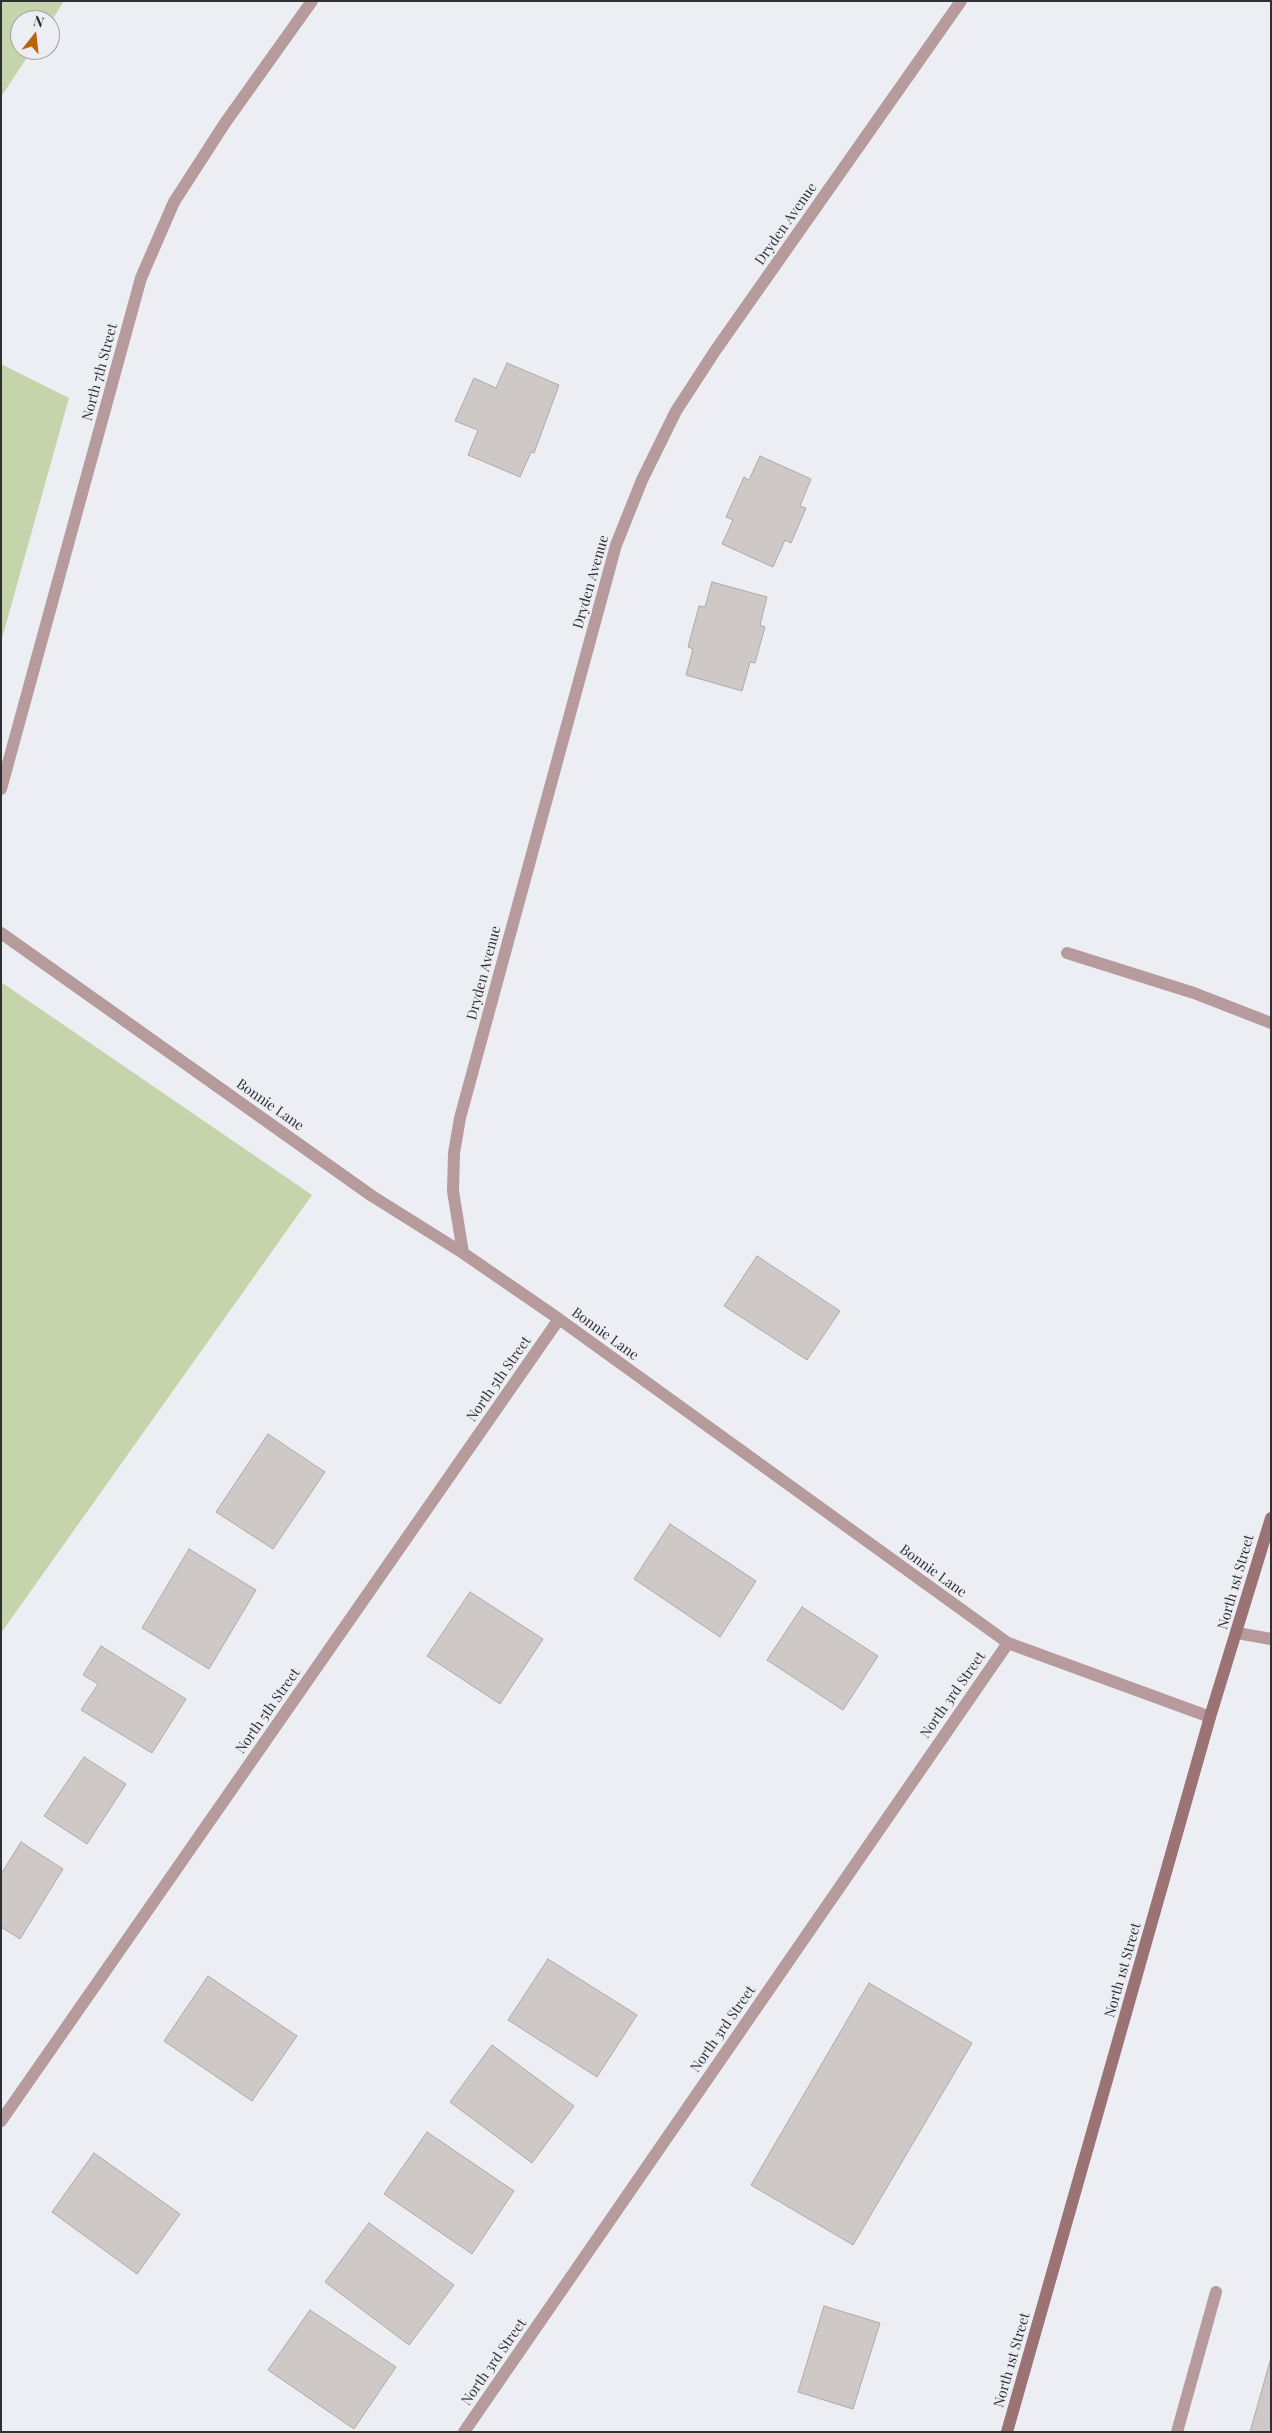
<!DOCTYPE html>
<html>
<head>
<meta charset="utf-8">
<style>
  body { margin:0 }
  #map { position:relative; width:1272px; height:2433px; overflow:hidden; background:#eceef3; font-family:"Playfair Display",serif }
  canvas { display:block }
  .frame { position:absolute; inset:0; border:2px solid #2f3032; pointer-events:none }
  .north { position:absolute; left:10px; top:10px; width:50px; height:50px; box-sizing:border-box; background:#eceef3; border:1px solid #a0a2a6; border-radius:50%; rotate:16deg; font-size:14px; font-weight:700; line-height:20px; text-align:center; color:#2f3032 }
  .north::after { content:''; display:block; margin:auto; width:18px; height:22px; background:#bd6307; clip-path:polygon(50% 0,100% 100%,50% 72%,0 100%) }
</style>
</head>
<body>
<div id="map">
<canvas width="1272" height="2433"></canvas>
<div class="frame"></div>
<div class="north">N</div>
</div>
<script>
const ctx = document.querySelector('canvas').getContext('2d');
ctx.lineJoin = 'round';
function fill(path, color) {
  ctx.fillStyle = color;
  ctx.fill(path, 'evenodd');
}
function shape(rows) {
  const path = new Path2D();
  for (const r of rows) {
    path.moveTo(r[0], r[1]);
    for (let i = 2; i < r.length; i += 2) path.lineTo(r[i], r[i + 1]);
  }
  return path;
}
function strokePath(path, color, width, dash) {
  ctx.strokeStyle = color;
  ctx.lineWidth = width;
  ctx.lineCap = dash ? 'butt' : 'round';
  ctx.setLineDash(dash || []);
  ctx.stroke(path);
}
function drawText(font, color, halo, rows, align = 'center') {
  ctx.font = font + ' "Playfair Display",serif';
  ctx.lineWidth = 4;
  ctx.setLineDash([]);
  ctx.textBaseline = 'middle';
  ctx.strokeStyle = halo;
  ctx.fillStyle = color;
  for (const [text, x, y, turn = 0] of rows) {
    ctx.save();
    ctx.translate(x, y);
    ctx.rotate((+turn || 0) * Math.PI / 180);
    ctx.textAlign = isNaN(turn) ? turn : align;
    if (halo) ctx.strokeText(text, 0, 0);
    ctx.fillText(text, 0, 0);
    ctx.restore();
  }
}
const green = shape([
  [1,1,64,1,50,23,50,20,20,20,20,50,32,50,1,97],
  [1,364,69,398,1,642],
  [1,982,312,1195,1,1633]
]);
const building = shape([
  [507,363,559,385,534,453,531,452,520,477,468,455,478,430,455,421,474,378,496,388,507,363],
  [760,456,811,479,800,506,806,508,791,543,785,540,773,567,722,544,733,520,726,517,744,477,749,480,760,456],
  [712,582,767,597,760,625,765,627,755,663,750,662,742,691,686,675,693,649,688,647,699,606,705,607,712,582],
  [757,1256,840,1311,807,1360,724,1306,757,1256],
  [268,1434,325,1472,273,1549,216,1512,268,1434],
  [670,1524,756,1581,720,1637,634,1579,670,1524],
  [189,1549,256,1590,209,1669,142,1628,189,1549],
  [470,1592,543,1639,500,1704,427,1656,470,1592],
  [802,1607,878,1656,843,1710,767,1660,802,1607],
  [101,1646,186,1699,152,1753,81,1710,98,1684,83,1675,101,1646],
  [84,1757,126,1784,87,1844,44,1816,84,1757],
  [21,1842,63,1869,20,1939,1,1927,1,1874,21,1842],
  [548,1959,637,2015,597,2077,508,2020,548,1959],
  [208,1976,297,2036,252,2101,164,2041,208,1976],
  [869,1983,972,2043,853,2245,751,2185,869,1983],
  [492,2045,574,2106,532,2163,450,2102,492,2045],
  [427,2132,514,2191,472,2254,384,2194,427,2132],
  [94,2153,180,2214,137,2274,52,2212,94,2153],
  [369,2223,454,2285,409,2345,325,2282,369,2223],
  [824,2306,880,2323,853,2409,798,2392,824,2306],
  [310,2310,396,2367,354,2429,268,2370,310,2310],
  [1271,2358,1271,2432,1250,2432,1271,2358]
]);
const lane = shape([
  [1067,953,1194,993,1271,1023],
  [1237,1633,1271,1639],
  [1177,2432,1216,2292]
]);
const street = shape([
  [1,789,141,278,174,202,225,123,312,1],
  [1,933,372,1196,463,1253,559,1319,1008,1643,1210,1717],
  [463,1253,453,1191,454,1153,460,1118,616,545,642,480,676,411,715,351,961,1],
  [1,2121,559,1319],
  [464,2432,1008,1643]
]);
const secondary = shape([
  [1007,2432,1210,1717,1271,1518]
]);
const streetNames = [
  ["Dryden Avenue",786,224,-55],
  ["North 7th Street",100,372,-75],
  ["Dryden Avenue",591,582,-74],
  ["Dryden Avenue",484,973,-75],
  ["Bonnie Lane",270,1105,35],
  ["Bonnie Lane",605,1334,36],
  ["North 5th Street",499,1379,-55],
  ["Bonnie Lane",933,1571,36],
  ["North 1st Street",1236,1582,-74],
  ["North 3rd Street",953,1695,-55],
  ["North 5th Street",268,1711,-55],
  ["North 1st Street",1123,1970,-74],
  ["North 3rd Street",723,2029,-55],
  ["North 1st Street",1012,2360,-74],
  ["North 3rd Street",494,2362,-55]
];
fill(green, '#c5d4aa');
fill(building, '#cec9c7');
strokePath(building, '#afa9a7', 1);
strokePath(lane, '#b79b9c', 12);
strokePath(street, '#b79b9c', 12);
strokePath(secondary, '#9b7374', 12);
drawText('14px', '#2f3032', '#eceef3', streetNames);
</script>
</body>
</html>
